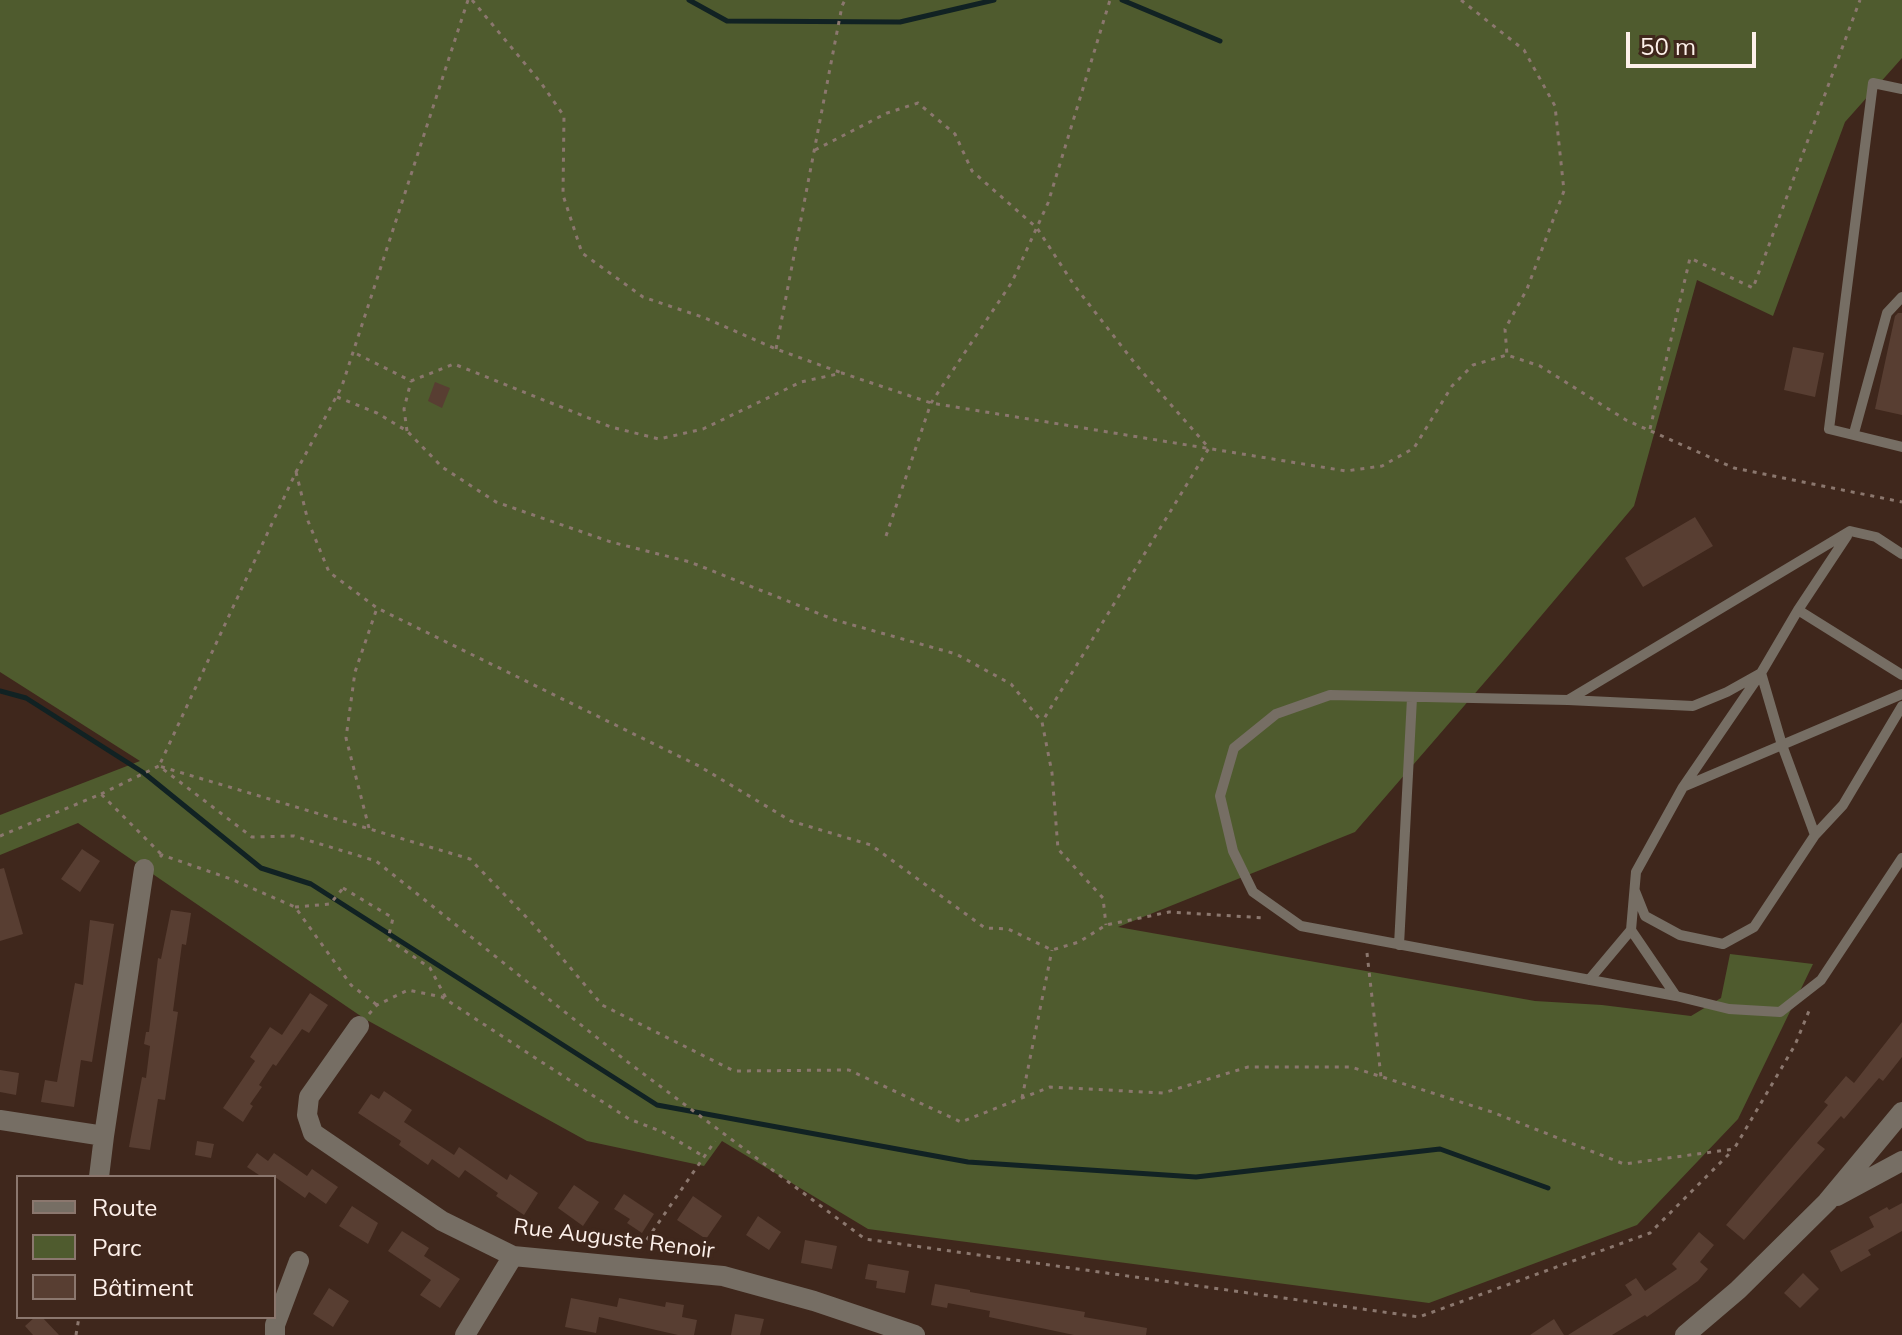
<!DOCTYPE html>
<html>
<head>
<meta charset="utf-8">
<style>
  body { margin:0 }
  #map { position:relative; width:1902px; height:1335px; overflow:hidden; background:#3f271c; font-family:Mulish,sans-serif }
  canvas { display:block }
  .legend { position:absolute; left:16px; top:1175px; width:260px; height:144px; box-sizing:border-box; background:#3f271c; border:2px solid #8b776e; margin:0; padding:10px 14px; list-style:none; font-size:24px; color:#fdf0ea }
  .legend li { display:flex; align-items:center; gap:16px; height:40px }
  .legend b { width:40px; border:2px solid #8b776e }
  .scale { position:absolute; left:1626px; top:32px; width:130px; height:36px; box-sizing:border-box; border:4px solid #fdf0ea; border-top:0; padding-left:10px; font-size:24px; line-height:28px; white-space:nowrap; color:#fdf0ea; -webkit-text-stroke:6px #3f271c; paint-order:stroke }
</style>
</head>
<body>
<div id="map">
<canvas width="1902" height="1335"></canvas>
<ul class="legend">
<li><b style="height:10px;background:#766e64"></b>Route</li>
<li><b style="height:22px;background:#4f5b2e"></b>Parc</li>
<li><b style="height:22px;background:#583e32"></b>Bâtiment</li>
</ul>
<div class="scale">50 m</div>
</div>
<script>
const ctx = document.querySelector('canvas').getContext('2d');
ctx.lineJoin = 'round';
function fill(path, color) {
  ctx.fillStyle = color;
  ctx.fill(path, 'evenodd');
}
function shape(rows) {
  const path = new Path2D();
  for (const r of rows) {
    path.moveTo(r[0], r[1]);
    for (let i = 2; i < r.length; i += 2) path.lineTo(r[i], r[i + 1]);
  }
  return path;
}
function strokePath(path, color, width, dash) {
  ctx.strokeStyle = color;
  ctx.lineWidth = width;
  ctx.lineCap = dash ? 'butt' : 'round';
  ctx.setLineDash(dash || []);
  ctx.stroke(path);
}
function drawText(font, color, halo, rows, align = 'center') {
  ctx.font = font + ' Mulish,sans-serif';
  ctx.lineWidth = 8;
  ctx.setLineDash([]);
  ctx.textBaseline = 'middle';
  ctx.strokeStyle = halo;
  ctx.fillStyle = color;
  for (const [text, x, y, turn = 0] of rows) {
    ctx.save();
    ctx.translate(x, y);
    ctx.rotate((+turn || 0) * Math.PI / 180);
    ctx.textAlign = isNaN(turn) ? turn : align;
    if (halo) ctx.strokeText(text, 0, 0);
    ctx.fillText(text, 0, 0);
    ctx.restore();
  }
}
const green = shape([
  [0,0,1902,0,1902,58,1845,122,1773,316,1697,280,1634,506,1503,661,1355,832,1118,927,1535,1001,1602,1005,1691,1016,1721,998,1730,954,1813,964,1738,1119,1637,1225,1429,1303,868,1229,722,1141,704,1166,587,1141,365,1019,78,823,0,855,0,815,140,761,0,672]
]);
const stream = shape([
  [689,0,727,21,900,22,994,0],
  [1122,0,1220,41],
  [0,691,26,698,144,773,261,868,311,884,657,1105,968,1162,1196,1177,1440,1149,1548,1188]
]);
const building = shape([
  [1898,313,1902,313,1902,415,1875,409,1895,316],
  [1793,347,1824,353,1815,397,1784,390],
  [435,382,450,388,442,408,428,401],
  [1695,517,1713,546,1643,587,1625,558],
  [82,849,100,861,80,892,61,879],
  [4,868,23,934,0,941,0,869],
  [171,910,191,913,186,945,182,944,173,1011,178,1012,165,1100,158,1099,150,1150,129,1147,142,1077,146,1078,150,1046,144,1044,146,1032,149,1032,158,958,161,959],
  [90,920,114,924,92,1062,81,1060,74,1107,41,1102,45,1080,57,1082,75,983,83,985],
  [310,993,328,1005,309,1033,302,1029,276,1066,273,1064,259,1085,262,1087,250,1104,253,1106,243,1122,223,1108,255,1061,250,1057,270,1027,282,1035],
  [1902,1022,1902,1057,1883,1081,1879,1078,1844,1119,1841,1116,1817,1143,1825,1149,1744,1240,1726,1225,1828,1105,1824,1102,1846,1076,1854,1083],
  [0,1070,19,1073,16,1095,0,1092],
  [384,1091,412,1110,404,1122,454,1155,459,1147,507,1180,510,1174,538,1193,524,1215,496,1196,498,1193,465,1170,459,1178,432,1159,428,1165,399,1145,401,1141,358,1113,371,1094,379,1099],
  [197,1141,214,1144,211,1158,195,1155],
  [257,1153,268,1161,274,1153,307,1176,312,1169,338,1187,326,1204,309,1192,305,1198,275,1177,262,1177,247,1167],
  [574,1185,599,1202,583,1226,558,1208],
  [624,1194,654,1214,642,1233,627,1223,630,1219,614,1209],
  [693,1196,722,1216,706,1239,677,1220],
  [1902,1203,1902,1231,1868,1250,1871,1255,1841,1272,1830,1251,1874,1227,1869,1217,1887,1207,1889,1210],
  [352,1206,378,1223,368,1244,339,1226],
  [758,1216,781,1232,769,1250,746,1235],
  [402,1231,429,1248,424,1256,460,1279,440,1308,420,1295,431,1280,388,1251],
  [1699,1232,1714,1245,1700,1262,1708,1269,1698,1281,1647,1317,1645,1315,1612,1335,1568,1335,1632,1295,1625,1285,1636,1278,1645,1291,1677,1269,1672,1264],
  [805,1240,837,1246,832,1269,801,1263],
  [868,1264,909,1271,905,1293,876,1288,877,1281,865,1279],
  [1803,1273,1819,1289,1800,1308,1784,1293],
  [935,1284,970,1290,970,1292,1085,1312,1084,1317,1147,1328,1146,1335,1074,1335,989,1317,990,1311,948,1303,947,1308,931,1305],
  [329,1288,349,1301,333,1327,313,1314],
  [571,1298,617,1307,619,1298,665,1307,666,1302,684,1305,682,1317,697,1320,694,1335,678,1335,599,1317,596,1333,565,1327],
  [735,1314,764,1319,760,1335,731,1335],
  [35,1317,42,1317,59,1335,33,1335,25,1326],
  [1554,1319,1564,1335,1530,1335]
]);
const path = shape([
  [468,0,342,386,296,472,159,766,470,859,534,925,602,1005,734,1071,849,1070,961,1122,1050,1087,1163,1093,1248,1067,1351,1067,1492,1112,1624,1164,1734,1149,1795,1045,1811,1006],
  [472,0,541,83,564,116,563,195,582,253,643,297,705,318,776,349,842,373],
  [1461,0,1524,50,1555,106,1564,191,1527,289,1505,329,1507,355],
  [815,150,887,113,918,103,955,134,972,171,1037,228,1074,285,1137,366,1209,448,1042,722],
  [776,349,842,6,845,0],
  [357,354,411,381,454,364,611,427,659,439,703,429,801,382,842,373,931,403,1346,471,1382,466,1414,448,1452,386,1473,365,1507,355,1540,366,1626,420,1734,468,1902,502],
  [337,397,377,413,407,431,442,467,496,502,611,542,690,562,835,620,956,654,1011,684,1042,722,1052,773,1058,849,1103,898,1106,925],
  [1650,429,1690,258,1753,288,1860,0],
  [407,431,404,409,411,381],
  [296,472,308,521,329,572,377,608,699,766,791,821,871,845,985,928,1008,929,1052,950,1079,942,1106,925,1169,912,1266,918],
  [886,536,931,403,1012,282,1048,203,1110,0],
  [101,794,159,766,252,837,294,836,376,861,625,1060,865,1239,1419,1317,1650,1233,1732,1151],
  [369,828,346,738,355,672,377,608],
  [0,836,101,794,162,855],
  [160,857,162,855,231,879,295,907,351,985,377,1005],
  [343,888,393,918,388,939,430,968,447,1000],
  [295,907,330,904,344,887],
  [1367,953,1381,1077],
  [369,1014,377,1005,408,990,442,997,629,1119,663,1132,703,1156],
  [1022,1098,1052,950],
  [641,1248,715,1141],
  [76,1335,79,1317]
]);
const lane = shape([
  [1902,89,1873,83,1829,429,1902,447],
  [1854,433,1887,313,1902,297],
  [1798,610,1847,536],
  [1902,694,1683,787,1636,872,1631,930,1676,996,1729,1009,1780,1012,1821,980,1902,858],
  [1568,700,1330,695,1276,714,1234,748,1220,796,1233,851,1253,892,1301,926,1676,996],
  [1683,787,1761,673,1798,610,1902,675],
  [1815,835,1843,805,1902,706],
  [1635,891,1645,916,1680,935,1723,944,1754,927,1815,835,1782,745,1761,673,1727,692,1693,706,1568,700,1850,531,1876,537,1902,554],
  [1399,945,1412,698],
  [1589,980,1631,930]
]);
const street = shape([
  [359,1026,309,1097,307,1115,313,1133,442,1221,513,1256,723,1276,814,1301,915,1335],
  [0,1120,104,1136,99,1177],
  [104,1136,144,869],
  [1837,1196,1902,1161],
  [275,1335,275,1325,299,1261],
  [465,1335,513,1256],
  [1685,1335,1738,1290,1827,1202,1902,1112]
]);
const streetNames = [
  ["Rue Auguste Renoir",614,1239,7]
];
fill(green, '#4f5b2e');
strokePath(stream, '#112223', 5);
fill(building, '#583e32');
strokePath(path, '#8b776e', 3, [4, 6]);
strokePath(lane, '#766e64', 10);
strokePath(street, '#766e64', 20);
drawText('22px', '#fdf0ea', '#3f271c', streetNames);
</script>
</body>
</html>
